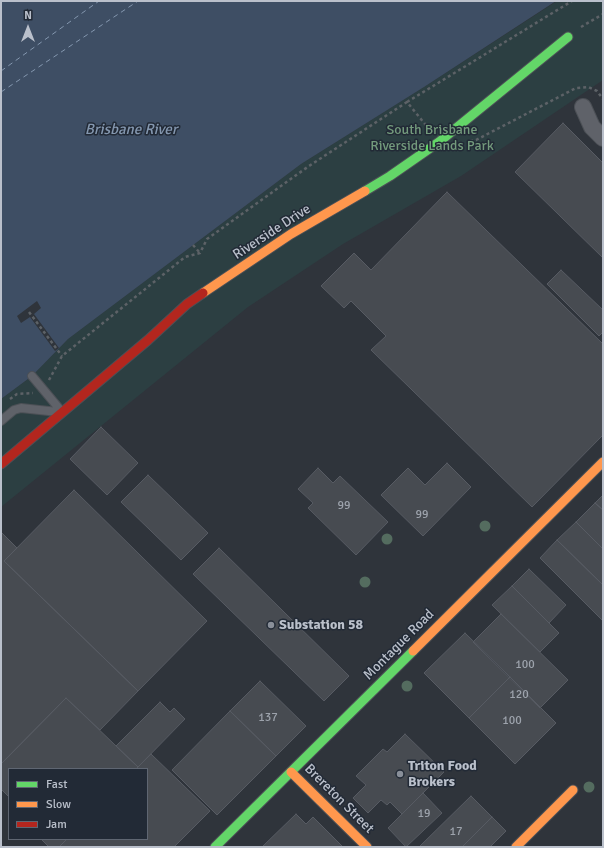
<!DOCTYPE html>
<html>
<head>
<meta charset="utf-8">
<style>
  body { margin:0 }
  #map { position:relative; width:604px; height:848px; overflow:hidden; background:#2f343b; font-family:Signika,sans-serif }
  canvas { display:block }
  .frame { position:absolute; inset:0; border:2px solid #bac0cb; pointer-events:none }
  .legend { position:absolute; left:8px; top:768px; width:140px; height:72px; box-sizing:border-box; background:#222a36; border:1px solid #5f6672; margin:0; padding:5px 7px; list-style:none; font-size:12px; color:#bac0cb }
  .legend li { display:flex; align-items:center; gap:8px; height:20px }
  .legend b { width:20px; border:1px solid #5f6672 }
  .north { position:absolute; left:8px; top:8px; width:40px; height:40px; -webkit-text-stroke:3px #222a36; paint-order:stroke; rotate:0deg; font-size:11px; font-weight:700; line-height:16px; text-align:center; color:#bac0cb }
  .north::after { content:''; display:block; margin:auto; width:14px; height:18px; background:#bac0cb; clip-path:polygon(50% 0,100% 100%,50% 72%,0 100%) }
</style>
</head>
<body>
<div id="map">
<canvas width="604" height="848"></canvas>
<div class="frame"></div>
<ul class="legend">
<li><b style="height:5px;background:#63d668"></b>Fast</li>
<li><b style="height:5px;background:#ff974d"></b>Slow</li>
<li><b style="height:5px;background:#b3261e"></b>Jam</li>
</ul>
<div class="north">N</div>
</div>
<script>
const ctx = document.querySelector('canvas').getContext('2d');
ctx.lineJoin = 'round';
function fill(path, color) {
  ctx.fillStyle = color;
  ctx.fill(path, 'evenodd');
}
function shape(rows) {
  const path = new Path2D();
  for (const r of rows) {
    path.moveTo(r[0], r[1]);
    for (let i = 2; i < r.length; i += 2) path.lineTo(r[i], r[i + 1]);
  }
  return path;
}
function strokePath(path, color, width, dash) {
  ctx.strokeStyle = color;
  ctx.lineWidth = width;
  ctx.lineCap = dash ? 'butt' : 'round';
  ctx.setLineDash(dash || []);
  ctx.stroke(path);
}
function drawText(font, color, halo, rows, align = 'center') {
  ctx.font = font + ' Signika,sans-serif';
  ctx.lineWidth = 3;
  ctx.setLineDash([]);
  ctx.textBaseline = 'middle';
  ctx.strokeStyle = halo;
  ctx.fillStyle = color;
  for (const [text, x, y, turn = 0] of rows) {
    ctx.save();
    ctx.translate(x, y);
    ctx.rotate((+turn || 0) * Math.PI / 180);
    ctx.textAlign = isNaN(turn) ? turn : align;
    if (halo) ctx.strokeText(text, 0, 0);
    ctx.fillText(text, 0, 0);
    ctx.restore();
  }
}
const green = shape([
  [557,1,603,1,603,80,461,176,343,244,248,307,1,507,1,399,32,376,68,339,301,164,424,87]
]);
const water = shape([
  [1,1,556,1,424,87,301,164,68,339,32,376,1,399]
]);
const pier = shape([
  [37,301,41,308,34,314,59,348,55,351,30,317,21,323,17,316]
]);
const ferry = shape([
  [1,71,99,1],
  [1,92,138,1]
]);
const building = shape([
  [563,123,603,163,603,258,515,172,563,123],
  [447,192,603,344,603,435,532,507,371,350,386,336,351,301,344,308,321,286,354,253,371,270,447,192],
  [561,270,603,310,603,332,599,336,547,284,561,270],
  [101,427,138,463,107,495,70,459,101,427],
  [447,463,471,487,423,536,381,495,408,468,425,485,447,463],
  [318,468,333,483,340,476,388,522,356,555,308,508,313,503,298,489,318,468],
  [148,475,208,533,181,560,121,502,148,475],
  [74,490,207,621,138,691,4,561,74,490],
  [603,495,603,510,595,503,603,495],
  [595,503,603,510,603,549,576,522,595,503],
  [576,522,603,549,603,585,557,540,576,522],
  [1,532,17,548,4,561,138,691,100,730,66,698,1,764,1,532],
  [557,540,603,585,603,621,540,558,557,540],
  [219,548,349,676,324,701,193,574,219,548],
  [529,569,566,605,549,623,512,586,529,569],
  [512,586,559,633,540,652,492,605,512,586],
  [501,614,568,680,540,708,473,642,501,614],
  [465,633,510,677,469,718,424,673,465,633],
  [510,677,556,723,515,764,469,718,510,677],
  [260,681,306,726,276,756,230,711,260,681],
  [66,698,138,767,136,769,9,769,9,797,1,789,1,764,66,698],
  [160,702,170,712,174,708,185,719,138,767,116,746,160,702],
  [230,711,276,756,217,815,172,770,230,711],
  [405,734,444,772,402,814,390,802,387,805,381,800,368,813,353,798,366,785,356,776,383,749,387,752,405,734],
  [151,754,210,811,174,847,59,847,67,839,147,839,147,769,136,769,151,754],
  [423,793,442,813,406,847,388,828,423,793],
  [471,796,492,817,462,847,421,847,420,846,471,796],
  [296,814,306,824,313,817,343,847,262,847,296,814],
  [492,817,506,831,490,847,462,847,492,817],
  [41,839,67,839,59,847,49,847,41,839]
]);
const path = shape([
  [581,27,603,14],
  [407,102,572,1],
  [470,141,476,140,576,88,588,87,597,91,603,99],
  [193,245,200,253],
  [29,312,62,356],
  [49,380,62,356,185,257,200,253,207,239,309,166,407,102,429,129],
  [10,399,17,394,33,393]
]);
const lane = shape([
  [32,376,62,412],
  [1,421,14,410,21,408,58,412]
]);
const street = shape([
  [583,107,592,127,603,138]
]);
const fast = shape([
  [365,191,390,176,439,142,568,37],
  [215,847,413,651]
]);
const slow = shape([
  [203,293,291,234,365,191],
  [413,651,603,462],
  [291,772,367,847],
  [516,847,573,790]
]);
const jam = shape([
  [1,464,148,340,187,304,203,293]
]);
const trees = [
  [485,526],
  [387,539],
  [365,582],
  [407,686],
  [589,787]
];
const markers = [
  [271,625,4,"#898f99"],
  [400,774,4,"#898f99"]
];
const numberNames = [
  ["99",344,506],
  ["99",422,515],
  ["100",525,665],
  ["120",519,695],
  ["137",268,718],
  ["100",512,721],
  ["19",424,814],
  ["17",456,832]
];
const parkNames = [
  ["South Brisbane",432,130],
  ["Riverside Lands Park",432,146]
];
const streetNames = [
  ["Riverside Drive",272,232,-33],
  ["Montague Road",399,645,-45],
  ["Brereton Street",339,799,45]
];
const poiNames = [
  ["Substation 58",279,625],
  ["Triton Food",408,766],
  ["Brokers",408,782]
];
const waterNames = [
  ["Brisbane River",131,130]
];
fill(green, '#2c3f42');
fill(water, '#3e4e64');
fill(pier, '#2f343b');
strokePath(ferry, '#8497af', 1, [5, 4]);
fill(building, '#474b51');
strokePath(building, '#575b63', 1);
strokePath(lane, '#4c5056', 10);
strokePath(street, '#4c5056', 18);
strokePath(fast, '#4c5056', 11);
strokePath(slow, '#4c5056', 11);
strokePath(jam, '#4c5056', 11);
strokePath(path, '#5d6267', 2.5, [3, 3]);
strokePath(lane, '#5f6269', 8);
strokePath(street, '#5f6269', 16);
strokePath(fast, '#63d668', 9);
strokePath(slow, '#ff974d', 9);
strokePath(jam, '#b3261e', 9);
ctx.fillStyle = '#546c5f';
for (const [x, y] of trees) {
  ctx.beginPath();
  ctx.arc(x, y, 5.5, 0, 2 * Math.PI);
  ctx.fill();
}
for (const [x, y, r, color] of markers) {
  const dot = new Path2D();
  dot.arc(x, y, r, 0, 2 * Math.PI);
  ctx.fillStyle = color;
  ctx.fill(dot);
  strokePath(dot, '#222a36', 1.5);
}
drawText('12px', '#9da3ac', null, numberNames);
drawText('14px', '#739a7c', '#222a36', parkNames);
drawText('14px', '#bac0cb', '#222a36', streetNames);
drawText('bold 14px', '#bac0cb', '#222a36', poiNames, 'left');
drawText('italic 15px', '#8497af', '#222a36', waterNames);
</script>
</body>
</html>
